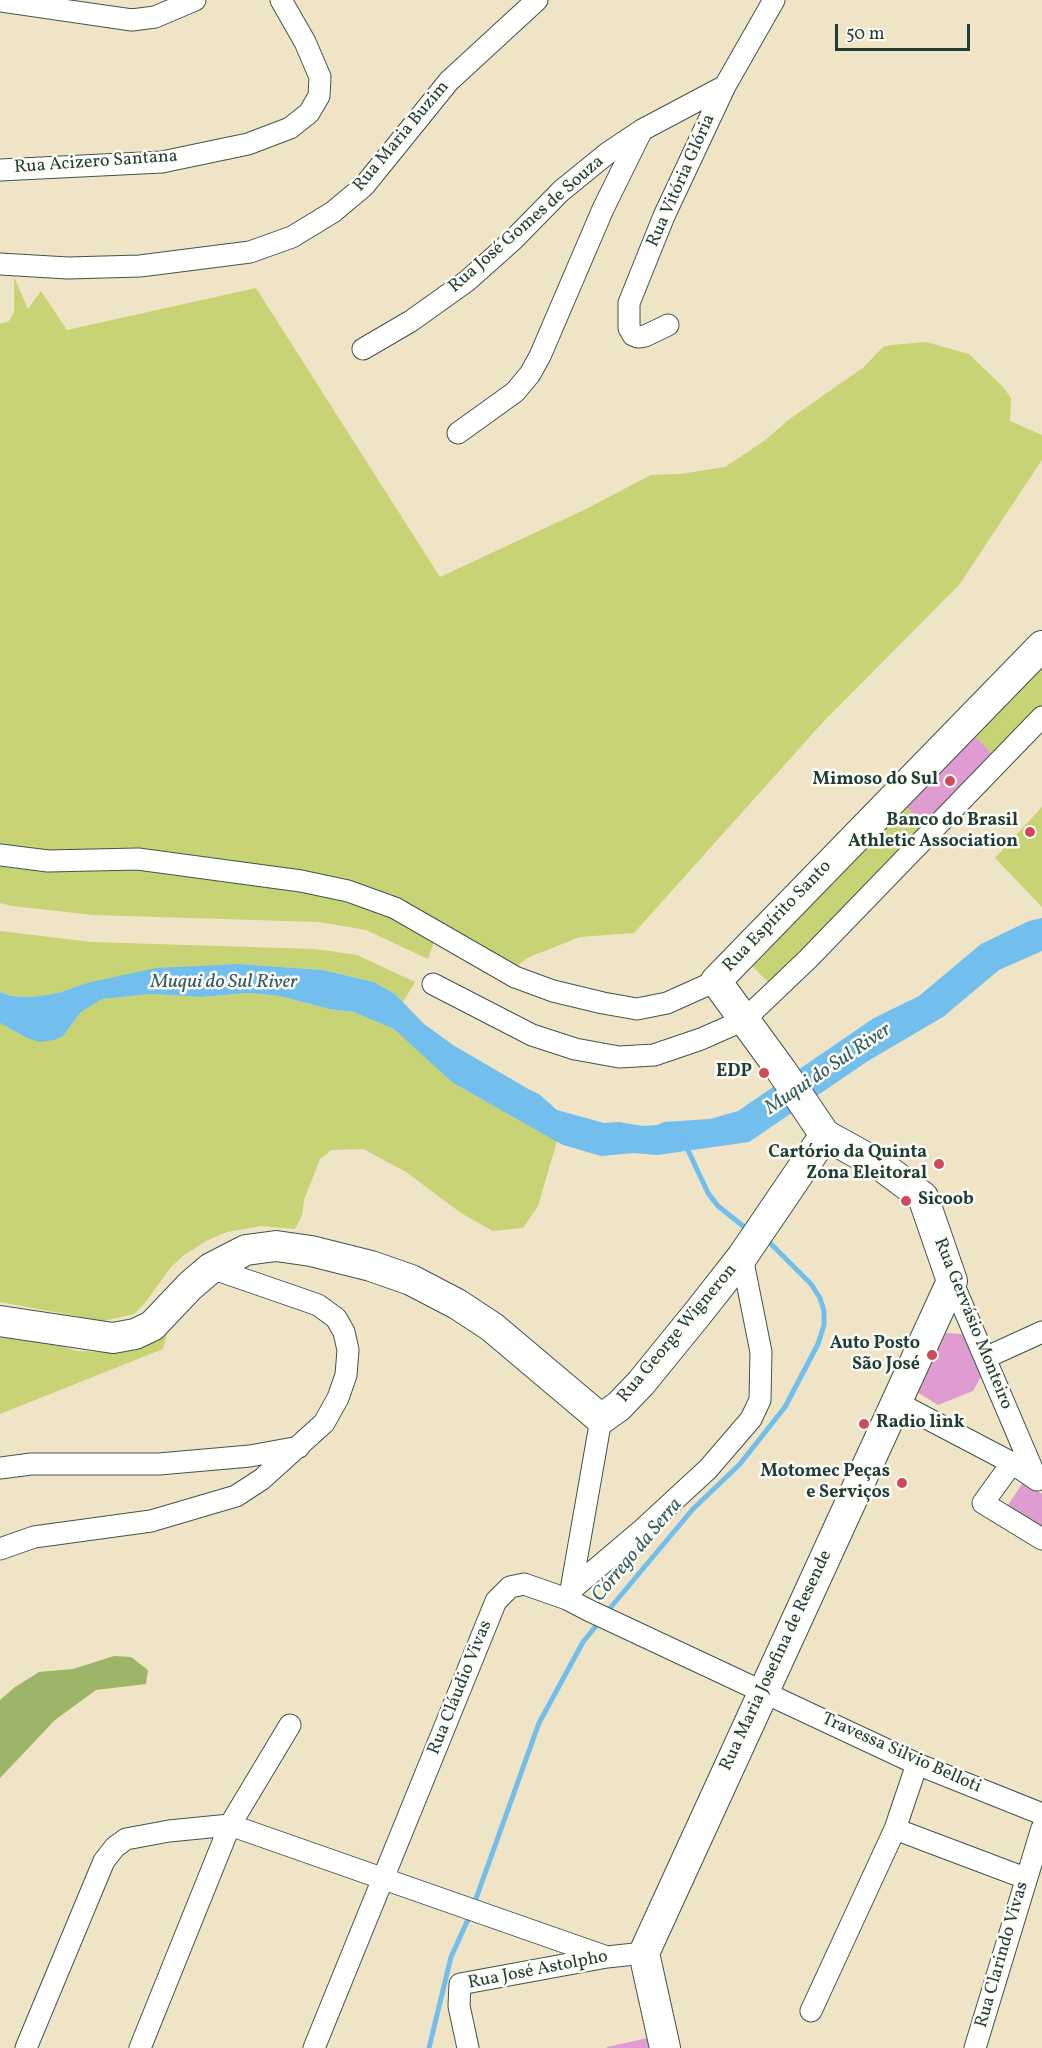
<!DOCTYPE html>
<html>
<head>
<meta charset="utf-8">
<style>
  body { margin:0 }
  #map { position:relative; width:1042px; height:2048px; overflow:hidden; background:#f0e4c6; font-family:Vollkorn,serif }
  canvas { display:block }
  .scale { position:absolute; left:835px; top:24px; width:135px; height:27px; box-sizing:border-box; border:3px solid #1f3d34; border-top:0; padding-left:8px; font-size:18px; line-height:21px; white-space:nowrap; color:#1f3d34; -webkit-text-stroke:4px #fdfcf7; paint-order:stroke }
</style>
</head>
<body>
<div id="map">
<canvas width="1042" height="2048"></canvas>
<div class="scale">50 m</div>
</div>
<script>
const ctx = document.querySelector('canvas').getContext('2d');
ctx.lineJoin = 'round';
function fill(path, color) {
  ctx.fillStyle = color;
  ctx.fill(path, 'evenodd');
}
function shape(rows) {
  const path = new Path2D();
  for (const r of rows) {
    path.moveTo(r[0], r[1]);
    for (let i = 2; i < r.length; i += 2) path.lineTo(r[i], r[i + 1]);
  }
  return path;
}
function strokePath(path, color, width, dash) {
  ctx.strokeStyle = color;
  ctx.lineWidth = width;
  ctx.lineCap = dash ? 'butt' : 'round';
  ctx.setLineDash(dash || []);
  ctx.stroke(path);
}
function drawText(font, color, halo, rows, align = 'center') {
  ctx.font = font + ' Vollkorn,serif';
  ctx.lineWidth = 5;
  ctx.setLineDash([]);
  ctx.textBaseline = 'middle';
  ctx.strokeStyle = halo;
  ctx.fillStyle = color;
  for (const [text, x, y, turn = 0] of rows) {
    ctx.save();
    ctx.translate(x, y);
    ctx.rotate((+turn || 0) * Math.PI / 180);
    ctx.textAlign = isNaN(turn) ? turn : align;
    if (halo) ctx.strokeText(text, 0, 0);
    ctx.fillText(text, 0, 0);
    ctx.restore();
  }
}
const green = shape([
  [14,277,28,309,41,291,67,330,256,288,440,577,584,510,651,475,680,474,725,467,764,441,791,418,864,367,883,347,891,345,926,342,969,354,1003,387,1011,398,1010,421,1042,435,1042,460,959,585,823,722,634,933,580,937,527,958,507,975,438,931,428,959,366,930,319,922,93,915,12,906,0,903,0,324,9,321,14,312],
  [1042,667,1042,709,995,757,974,735],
  [904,805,926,826,770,984,748,962],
  [1042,807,1042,907,995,858],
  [0,931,91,942,315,949,357,955,415,982,403,1002,395,994,374,982,324,970,239,964,87,983,58,993,32,997,11,996,0,992],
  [249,993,280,996,329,1009,354,1012,376,1020,394,1029,407,1039,453,1083,557,1141,538,1206,523,1228,493,1231,461,1213,406,1172,363,1149,332,1150,320,1159,304,1200,302,1215,295,1229,261,1226,227,1232,206,1241,183,1256,171,1267,145,1303,134,1314,103,1321,0,1302,0,1023,27,1038,63,1036,81,1012,101,999,150,994,201,997],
  [172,1314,163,1349,0,1414,0,1331,52,1343,77,1351,103,1352,116,1350]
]);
const forest = shape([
  [114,1656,131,1657,148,1670,146,1684,96,1690,55,1720,0,1778,0,1700,15,1687,39,1672,73,1669]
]);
const water = shape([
  [1042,918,1042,951,999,970,943,1017,868,1061,749,1142,657,1155,634,1153,601,1156,563,1145,453,1083,394,1029,354,1012,329,1009,280,996,249,993,201,997,150,994,102,999,81,1012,63,1036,54,1040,40,1042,27,1038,0,1023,0,992,11,996,32,997,58,993,87,983,156,968,239,964,323,970,374,982,395,994,424,1024,453,1045,530,1090,539,1094,557,1110,604,1123,619,1122,642,1126,657,1125,664,1122,710,1119,738,1111,874,1018,919,996,981,944,1029,921]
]);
const stream = shape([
  [686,1146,708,1193,718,1206,748,1230],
  [606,1613,693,1509,740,1464,785,1407,818,1344,824,1325,824,1311,820,1298,811,1284,765,1238],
  [473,1907,539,1723,583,1642,600,1621],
  [429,2048,451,1957,470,1915]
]);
const building = shape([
  [974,735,995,757,926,826,904,805],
  [946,1333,963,1334,982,1375,973,1391,938,1405,917,1392],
  [1024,1481,1042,1494,1042,1527,1008,1505],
  [652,2037,655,2048,607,2048,607,2047]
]);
const minor = shape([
  [0,1,132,20,155,17,195,0],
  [0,170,162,162,248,144,290,128,309,113,319,96,320,77,305,42,281,0],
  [0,264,68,268,140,266,250,252,292,237,333,212,364,186,449,81,537,0],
  [668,325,645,336,638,337,633,335,629,328,629,303,664,216,725,86,774,0],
  [363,349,411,321,467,281,513,240,561,191,609,152,642,130,725,86],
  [458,433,515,392,530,374,540,356,603,209,641,132],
  [0,855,48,861,138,859,301,881,348,891,395,908,515,977,553,991,603,1003,637,1009,667,1003,716,981],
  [433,984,532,1035,575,1049,619,1057,654,1055,701,1039,744,1020,808,959,1042,717],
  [952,1281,1037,1480],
  [985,1358,1042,1332],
  [896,1402,1012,1463,1037,1480],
  [1012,1463,983,1503,1042,1539],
  [0,1468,31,1464,159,1464,250,1456,299,1447],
  [0,1549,34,1537,151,1521,236,1496,262,1479,324,1423,338,1398,346,1375,348,1350,344,1332,336,1318,318,1305,301,1299,211,1268],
  [571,1590,601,1419],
  [567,1599,571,1590,643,1529,708,1469,751,1419,760,1400,761,1352,742,1257],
  [895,1829,1025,1878],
  [811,2011,895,1829,917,1764],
  [26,2048,104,1861,115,1847,126,1839,169,1831,230,1825,607,1957],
  [140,2048,230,1825,290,1725],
  [314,2048,496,1601,510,1587,524,1584,567,1599,588,1610,917,1764,1042,1814],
  [468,2048,459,2006,460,1984,607,1957,644,1953],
  [975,2048,1042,1828]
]);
const secondary = shape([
  [0,1321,113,1338,135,1334,152,1326,190,1286,211,1268,246,1250,276,1246,311,1251,371,1266,411,1280,457,1304,492,1327,601,1419,619,1406,641,1383,698,1313,742,1257,825,1135],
  [665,2048,644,1953,952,1281,923,1197,883,1167,825,1135,781,1070,716,981,1042,646]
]);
const markers = [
  [950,781,6,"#d1495b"],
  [1030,832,6,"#d1495b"],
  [764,1073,6,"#d1495b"],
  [939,1164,6,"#d1495b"],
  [906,1201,6,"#d1495b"],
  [932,1355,6,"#d1495b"],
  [864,1424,6,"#d1495b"],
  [902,1483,6,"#d1495b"]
];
const streetNames = [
  ["Rua Maria Buzim",402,137,-50],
  ["Rua Acizero Santana",96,163,-4],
  ["Rua Vitória Glória",682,181,-66],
  ["Rua José Gomes de Souza",527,225,-41],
  ["Rua Espírito Santo",778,917,-46],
  ["Rua Gervásio Monteiro",972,1324,68],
  ["Rua George Wigneron",678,1334,-50],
  ["Rua Maria Josefina de Resende",777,1661,-65],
  ["Rua Cláudio Vivas",461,1688,-68],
  ["Travessa Silvio Belloti",901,1754,24],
  ["Rua Clarindo Vivas",1003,1955,-74],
  ["Rua José Astolpho",538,1971,-11]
];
const poiNames = [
  ["Mimoso do Sul",938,781],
  ["Banco do Brasil",1018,822],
  ["Athletic Association",1018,843],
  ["EDP",752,1073],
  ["Cartório da Quinta",927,1154],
  ["Zona Eleitoral",927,1175],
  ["Sicoob",918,1201,"left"],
  ["Auto Posto",920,1345],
  ["São José",920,1366],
  ["Radio link",876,1424,"left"],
  ["Motomec Peças",890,1473],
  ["e Serviços",890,1494]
];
const waterNames = [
  ["Muqui do Sul River",224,983],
  ["Muqui do Sul River",829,1070,-34],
  ["Córrego da Serra",638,1551,-50]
];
fill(green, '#c7d374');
fill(forest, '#9db566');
fill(water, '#72beec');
strokePath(stream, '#72beec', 5);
fill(building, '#de9cd0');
strokePath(minor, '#3e564a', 23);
strokePath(secondary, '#3e564a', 32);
strokePath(minor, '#fff', 21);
strokePath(secondary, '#fff', 30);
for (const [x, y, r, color] of markers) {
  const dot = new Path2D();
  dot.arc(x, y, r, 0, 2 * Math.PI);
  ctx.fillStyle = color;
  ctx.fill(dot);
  strokePath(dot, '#fdfcf7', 2);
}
drawText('18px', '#1f3d34', '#fdfcf7', streetNames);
drawText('bold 18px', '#1f3d34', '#fdfcf7', poiNames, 'right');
drawText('italic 20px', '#345d62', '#fdfcf7', waterNames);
</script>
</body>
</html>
